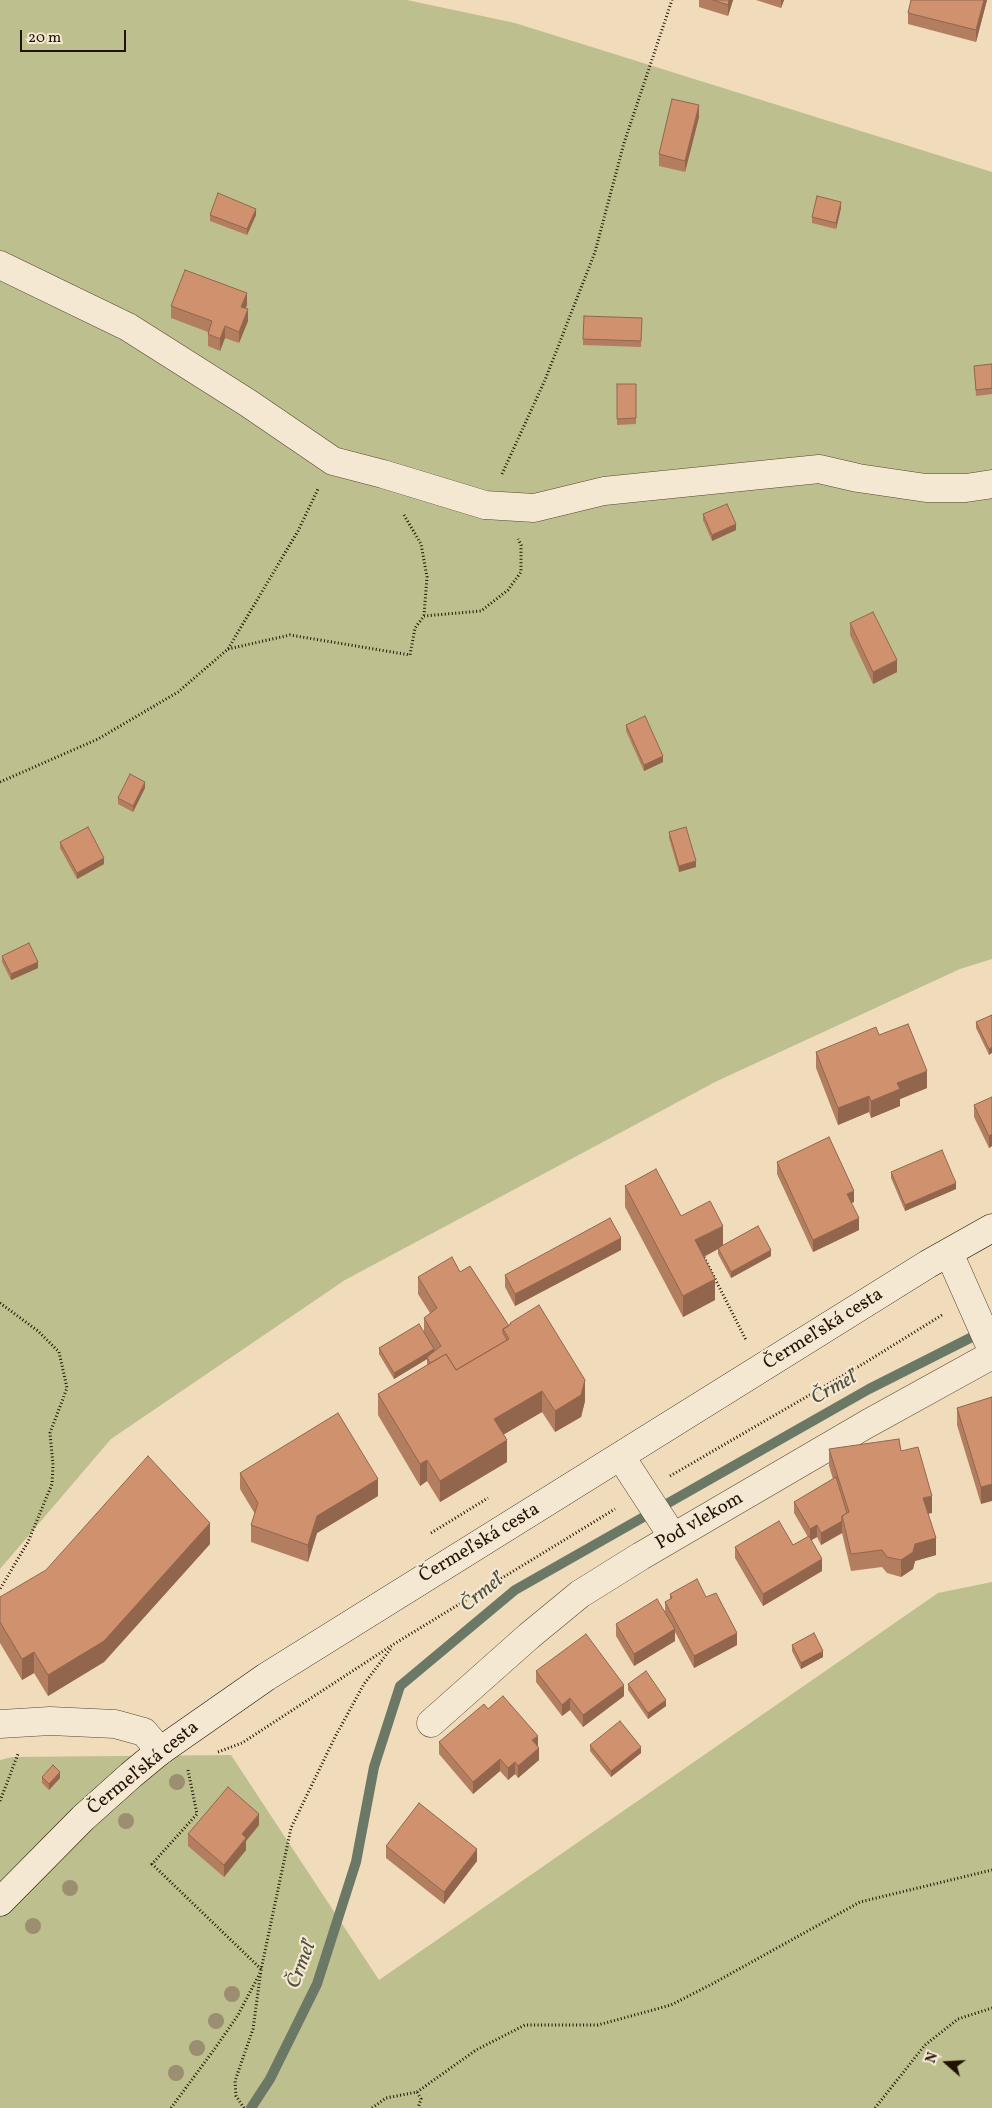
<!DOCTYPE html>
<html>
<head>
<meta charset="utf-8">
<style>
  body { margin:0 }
  #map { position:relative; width:992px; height:2108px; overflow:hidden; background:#f0dcbb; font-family:Vollkorn,serif }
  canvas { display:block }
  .north { position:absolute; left:922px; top:2038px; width:50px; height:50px; -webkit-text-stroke:4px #f5e8d3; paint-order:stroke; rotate:289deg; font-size:14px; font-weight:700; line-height:20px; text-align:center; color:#221301 }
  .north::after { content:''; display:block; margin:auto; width:18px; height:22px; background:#221301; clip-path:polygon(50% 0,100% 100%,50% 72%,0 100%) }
  .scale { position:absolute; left:20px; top:30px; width:106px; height:22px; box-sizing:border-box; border:2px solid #221301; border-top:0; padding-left:6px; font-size:15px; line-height:18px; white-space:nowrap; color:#221301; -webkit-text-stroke:4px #f5e8d3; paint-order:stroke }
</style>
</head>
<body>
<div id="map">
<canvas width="992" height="2108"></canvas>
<div class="north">N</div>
<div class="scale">20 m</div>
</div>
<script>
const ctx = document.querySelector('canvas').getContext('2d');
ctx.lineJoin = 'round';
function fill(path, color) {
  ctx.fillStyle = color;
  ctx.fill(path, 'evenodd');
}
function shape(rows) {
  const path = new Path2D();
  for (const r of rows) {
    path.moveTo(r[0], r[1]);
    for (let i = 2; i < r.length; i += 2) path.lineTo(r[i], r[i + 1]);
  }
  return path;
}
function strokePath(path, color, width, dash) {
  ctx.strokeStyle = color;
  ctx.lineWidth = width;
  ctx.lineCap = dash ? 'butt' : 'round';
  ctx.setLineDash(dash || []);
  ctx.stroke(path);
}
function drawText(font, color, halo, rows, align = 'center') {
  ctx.font = font + ' Vollkorn,serif';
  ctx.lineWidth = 4.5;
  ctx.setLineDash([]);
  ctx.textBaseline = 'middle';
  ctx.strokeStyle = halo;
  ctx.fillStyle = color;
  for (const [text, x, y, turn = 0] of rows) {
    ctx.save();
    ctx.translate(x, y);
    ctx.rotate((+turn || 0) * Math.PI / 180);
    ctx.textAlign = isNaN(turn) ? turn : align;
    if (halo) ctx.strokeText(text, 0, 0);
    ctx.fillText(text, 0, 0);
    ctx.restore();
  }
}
const green = shape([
  [0,0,407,0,515,23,992,172,992,959,960,969,717,1081,345,1280,111,1439,0,1569],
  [992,1582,992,2108,0,2108,0,1760,12,1757,231,1755,379,1980,938,1593]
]);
const stream = shape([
  [251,2108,270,2079,317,1984,356,1862,374,1767,400,1686,515,1590,869,1389,982,1332]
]);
const path = shape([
  [502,474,545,380,595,252,624,143,672,0],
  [404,515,421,544,427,577,424,615],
  [228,649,290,635,410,655,415,628,424,616,481,611,508,590,521,572,521,545,518,539],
  [0,782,98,739,178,692,228,649,298,531,318,489],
  [704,1257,746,1340],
  [0,1303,38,1331,59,1352,67,1388,50,1433,53,1465,52,1484,28,1542,0,1589],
  [670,1476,863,1364,942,1315],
  [431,1533,488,1498],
  [218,1752,242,1743,394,1644,615,1509],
  [188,1770,197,1814,152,1864,261,1969],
  [0,1801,18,1754],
  [417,2092,476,2050,525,2025,598,2025,671,2005,712,1984,860,1902,992,1870],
  [171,2108,216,2047,238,2015,260,1973],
  [244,2108,236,2096,235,2081,253,2029,261,1970,291,1828,335,1737,364,1684,392,1647],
  [372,2108,386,2098,417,2092,421,2099,418,2108],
  [875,2108,925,2045,958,2019,992,2008]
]);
const minor = shape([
  [0,265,128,327,248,403,333,461,383,474,485,505,534,508,604,491,819,469,858,478,926,488,966,488,992,484],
  [949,1253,992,1350],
  [621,1457,673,1537],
  [431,1723,529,1636,580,1594,641,1556,867,1424,992,1355],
  [0,1724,50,1721,115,1724,144,1732,160,1751]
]);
const secondary = shape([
  [0,1902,83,1818,131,1775,160,1751,266,1677,928,1264,992,1228]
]);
const trees = [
  [177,1782],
  [126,1821],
  [70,1888],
  [33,1926],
  [232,1994],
  [216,2021],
  [197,2048],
  [176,2073]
];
const wall = shape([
  [699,0,733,0,728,16,699,7],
  [756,0,784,0,781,8],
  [911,0,987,0,976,42,908,24,908,13],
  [699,117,685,172,659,166,659,154],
  [841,208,836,229,812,223,812,217],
  [210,215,256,215,247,235,210,221],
  [247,305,245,308,248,321,239,343,225,338,220,351,208,346,208,332,171,318,171,306],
  [642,318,641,347,583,345,583,339],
  [992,364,992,394,976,396,974,366],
  [617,384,636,384,636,424,617,425],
  [703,514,736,530,712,541,703,520],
  [850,623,897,672,873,684,850,635],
  [626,725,663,762,644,771,626,731],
  [145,788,133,812,118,804,118,798],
  [669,832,696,867,679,872,669,838],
  [60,842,104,864,77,879,60,848],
  [2,956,38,968,11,980,2,962],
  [992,1015,989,1055,976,1028,976,1022],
  [879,1035,927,1088,900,1099,900,1106,871,1118,869,1112,838,1125,816,1068,816,1052],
  [992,1097,992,1146,989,1148,974,1117,974,1105],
  [777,1162,854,1202,851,1203,859,1230,813,1252,777,1174],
  [891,1172,956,1189,905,1211,891,1178],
  [625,1186,681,1216,723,1245,771,1256,731,1278,718,1254,718,1249,704,1257,715,1300,683,1317,625,1207],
  [621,1250,515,1306,505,1287,505,1275],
  [460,1272,509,1326,510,1323,585,1401,581,1417,555,1432,542,1412,503,1435,507,1462,440,1502,427,1481,420,1486,378,1415,378,1394,427,1365,427,1359,394,1379,379,1354,379,1348,424,1332,424,1318,430,1313,418,1294,418,1277],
  [992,1397,981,1504,957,1425,957,1408],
  [829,1449,901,1451,932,1513,928,1513,936,1555,915,1561,913,1569,901,1577,887,1573,882,1567,851,1571,842,1533,821,1545,817,1537,811,1540,822,1571,763,1606,735,1558,735,1547,793,1545,808,1537,794,1513,794,1502,833,1479,829,1466],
  [240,1473,378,1496,317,1533,308,1562,251,1542,251,1525,255,1514,240,1489],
  [210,1544,104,1662,48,1696,34,1673,22,1680,0,1643,0,1597],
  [670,1594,706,1597,737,1645,694,1668,675,1632,675,1641,634,1666,616,1636,616,1624,665,1613,665,1602,670,1599],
  [792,1645,823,1657,801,1669,792,1651],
  [536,1671,624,1696,583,1727,570,1710,562,1716,536,1682],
  [628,1684,666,1706,648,1719,628,1690],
  [488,1709,538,1747,539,1760,518,1778,515,1774,508,1780,500,1771,473,1794,439,1754,439,1742],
  [590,1745,641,1753,611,1777,590,1751],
  [42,1777,60,1778,49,1790,42,1783],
  [259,1825,246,1841,246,1850,224,1877,188,1846,188,1834],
  [386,1846,477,1861,444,1904,386,1858]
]);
const shadedWall = shape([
  [729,0,733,0,728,16,728,5],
  [781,0,784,0,781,8],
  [984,0,987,0,976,42,976,30],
  [699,105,699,117,685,172,685,161],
  [841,202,841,208,836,229,836,223],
  [256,209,256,215,247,235,247,229],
  [247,293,247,305,241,319,241,307],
  [248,309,248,321,239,343,239,332],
  [225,326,225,338,220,351,220,339],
  [736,524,736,530,712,541,712,535],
  [897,660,897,672,873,684,873,672],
  [663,756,663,762,644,771,644,765],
  [145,782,145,788,133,812,133,806],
  [104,858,104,864,77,879,77,873],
  [696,861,696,867,679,872,679,866],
  [38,962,38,968,11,980,11,974],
  [992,1047,992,1053,989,1055,989,1049],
  [927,1071,927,1088,900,1099,900,1106,871,1118,871,1101,897,1083],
  [869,1096,869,1112,838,1125,838,1108],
  [992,1134,992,1146,989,1148,989,1136],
  [956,1183,956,1189,905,1211,905,1205],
  [854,1191,854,1202,847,1205,847,1194],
  [859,1218,859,1230,813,1252,813,1240],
  [723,1226,723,1247,718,1248,718,1249,695,1261,695,1240],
  [621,1238,621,1250,515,1306,515,1294],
  [771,1250,771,1256,731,1278,731,1272],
  [715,1279,715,1300,683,1317,683,1296],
  [434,1349,434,1355,427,1357,427,1359,394,1379,394,1373],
  [585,1380,585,1401,581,1417,555,1432,555,1411],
  [542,1391,542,1412,494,1440,494,1419],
  [507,1440,507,1462,440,1502,440,1481],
  [427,1460,427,1481,420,1486,420,1464],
  [378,1479,378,1496,317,1533,308,1562,308,1545,317,1516],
  [992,1484,992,1501,981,1504,981,1487],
  [932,1496,932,1513,923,1515,923,1498],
  [842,1521,842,1533,821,1545,821,1533],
  [210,1523,210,1544,104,1662,48,1696,48,1675],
  [817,1525,817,1537,810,1541,810,1529],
  [936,1538,936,1555,915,1561,913,1569,901,1577,901,1560,915,1544],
  [822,1559,822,1571,763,1606,763,1594],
  [675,1629,675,1641,634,1666,634,1654],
  [737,1633,737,1645,694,1668,694,1656],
  [823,1651,823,1657,801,1669,801,1663],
  [34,1652,34,1673,22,1680,22,1659],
  [624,1685,624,1696,583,1727,583,1715],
  [570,1698,570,1710,562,1716,562,1705],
  [666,1700,666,1706,648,1719,648,1713],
  [538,1736,538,1747,532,1740],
  [641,1747,641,1753,611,1777,611,1771],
  [539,1748,539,1760,518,1778,518,1766],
  [500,1759,500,1771,473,1794,473,1782],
  [515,1762,515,1774,508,1780,508,1768],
  [60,1772,60,1778,49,1790,49,1784],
  [259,1814,259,1825,246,1841,246,1850,224,1877,224,1865,242,1834],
  [477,1849,477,1861,444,1904,444,1892]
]);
const building = shape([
  [713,0,729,0,728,5,713,0],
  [911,0,984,0,976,30,908,13,911,0],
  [672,99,699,105,685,161,659,154,672,99],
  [218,193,256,209,247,229,210,215,218,193],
  [817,196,841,202,836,223,812,217,817,196],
  [185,270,247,293,241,307,248,309,239,332,225,326,220,339,208,334,212,321,171,306,185,270],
  [584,316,642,318,641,341,583,339,584,316],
  [992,364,992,388,976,390,974,366,992,364],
  [617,384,636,384,636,418,617,419,617,384],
  [727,504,736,524,712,535,703,514,727,504],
  [873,612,897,660,873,672,850,623,873,612],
  [645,716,663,756,644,765,626,725,645,716],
  [130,774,145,782,133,806,118,798,130,774],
  [88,827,104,858,77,873,60,842,88,827],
  [686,827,696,861,679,866,669,832,686,827],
  [29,943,38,962,11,974,2,956,29,943],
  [992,1015,992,1047,989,1049,976,1022,992,1015],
  [908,1024,927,1071,897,1083,900,1089,871,1101,869,1096,838,1108,816,1052,876,1027,879,1035,908,1024],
  [992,1097,992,1134,989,1136,974,1105,992,1097],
  [829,1137,854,1191,847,1194,859,1218,813,1240,777,1162,829,1137],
  [942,1150,956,1183,905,1205,891,1172,942,1150],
  [656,1169,681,1216,710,1201,723,1226,695,1240,715,1279,683,1296,625,1186,656,1169],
  [610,1218,621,1238,515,1294,505,1275,610,1218],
  [758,1226,771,1250,731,1272,718,1248,758,1226],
  [452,1257,460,1272,470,1266,509,1326,503,1329,503,1333,507,1340,456,1370,446,1354,430,1363,427,1357,441,1346,424,1318,437,1308,418,1277,452,1257],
  [539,1305,585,1380,581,1395,555,1411,542,1391,494,1419,507,1440,440,1481,427,1460,420,1464,378,1394,446,1354,456,1370,509,1339,503,1329,511,1324,510,1323,539,1305],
  [419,1324,434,1349,394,1373,379,1348,419,1324],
  [992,1397,992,1484,981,1487,957,1408,992,1397],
  [338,1413,378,1479,317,1516,308,1545,251,1525,258,1503,240,1473,338,1413],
  [899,1439,901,1451,918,1447,932,1496,923,1498,936,1538,915,1544,913,1552,901,1560,887,1557,882,1550,851,1554,842,1516,849,1512,829,1449,899,1439],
  [148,1456,210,1523,104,1641,48,1675,34,1652,22,1659,0,1622,0,1597,46,1570,148,1456],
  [836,1477,847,1513,842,1516,842,1521,821,1533,817,1525,810,1529,794,1502,836,1477],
  [779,1521,793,1545,809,1536,822,1559,763,1594,735,1547,779,1521],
  [697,1579,706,1597,716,1593,737,1633,694,1656,665,1602,672,1598,670,1594,697,1579],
  [657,1599,675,1629,634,1654,616,1624,657,1599],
  [814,1633,823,1651,801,1663,792,1645,814,1633],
  [586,1634,624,1685,583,1715,570,1698,562,1705,536,1671,586,1634],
  [646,1671,666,1700,648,1713,628,1684,646,1671],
  [503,1696,538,1736,532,1740,539,1748,518,1766,515,1762,508,1768,500,1759,473,1782,439,1742,484,1704,488,1709,503,1696],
  [620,1721,641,1747,611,1771,590,1745,620,1721],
  [53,1765,60,1772,49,1784,42,1777,53,1765],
  [228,1787,259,1814,242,1834,246,1838,224,1865,188,1834,228,1787],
  [419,1803,477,1849,444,1892,386,1846,419,1803]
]);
const streetNames = [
  ["Čermeľská cesta",824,1330,-32],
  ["Pod vlekom",700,1522,-30],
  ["Čermeľská cesta",480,1544,-31],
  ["Čermeľská cesta",144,1769,-39]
];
const waterNames = [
  ["Črmeľ",835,1389,-29],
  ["Črmeľ",483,1594,-39],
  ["Črmeľ",303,1965,-69]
];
fill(green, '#bdbf8e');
strokePath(stream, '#6b7866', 10);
strokePath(minor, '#564530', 29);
strokePath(secondary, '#221301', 29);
strokePath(path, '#221301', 3, [1, 2.5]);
strokePath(minor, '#f5e8d3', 28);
strokePath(secondary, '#f5e8d3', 28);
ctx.fillStyle = '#9c8e70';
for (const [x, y] of trees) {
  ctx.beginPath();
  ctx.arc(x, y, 8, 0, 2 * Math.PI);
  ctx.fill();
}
fill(wall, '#b37e5f');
fill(shadedWall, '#92664d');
fill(building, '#d0926e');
strokePath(building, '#92664d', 1);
drawText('19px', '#221301', '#f5e8d3', streetNames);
drawText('italic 20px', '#4c4e3c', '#f5e8d3', waterNames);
</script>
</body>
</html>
